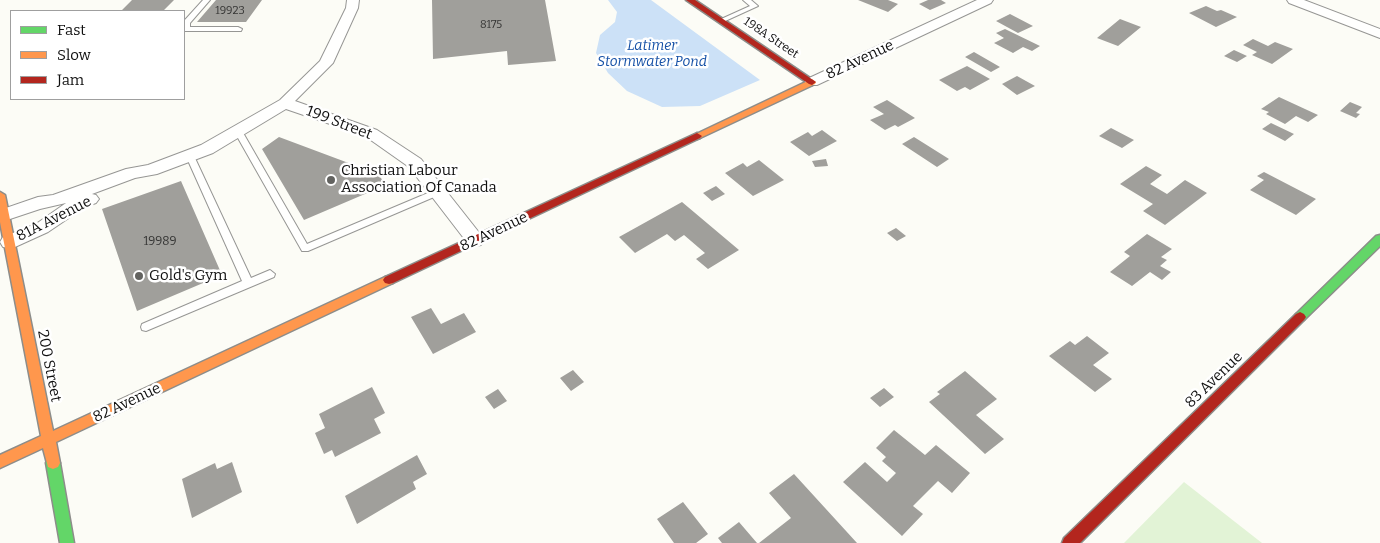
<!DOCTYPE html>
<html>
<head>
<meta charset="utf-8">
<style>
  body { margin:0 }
  #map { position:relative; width:1380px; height:543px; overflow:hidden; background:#fcfcf6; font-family:Bitter,serif }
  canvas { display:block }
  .legend { position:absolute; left:10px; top:10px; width:175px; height:90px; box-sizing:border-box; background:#fff; border:1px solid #9f9f9f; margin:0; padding:6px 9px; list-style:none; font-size:15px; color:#101010 }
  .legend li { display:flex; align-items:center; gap:10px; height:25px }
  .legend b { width:25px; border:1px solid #9f9f9f }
</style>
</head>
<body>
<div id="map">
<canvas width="1380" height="543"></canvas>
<ul class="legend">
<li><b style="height:6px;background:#63d668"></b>Fast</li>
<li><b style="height:6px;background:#ff974d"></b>Slow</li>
<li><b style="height:6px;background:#b3261e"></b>Jam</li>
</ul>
</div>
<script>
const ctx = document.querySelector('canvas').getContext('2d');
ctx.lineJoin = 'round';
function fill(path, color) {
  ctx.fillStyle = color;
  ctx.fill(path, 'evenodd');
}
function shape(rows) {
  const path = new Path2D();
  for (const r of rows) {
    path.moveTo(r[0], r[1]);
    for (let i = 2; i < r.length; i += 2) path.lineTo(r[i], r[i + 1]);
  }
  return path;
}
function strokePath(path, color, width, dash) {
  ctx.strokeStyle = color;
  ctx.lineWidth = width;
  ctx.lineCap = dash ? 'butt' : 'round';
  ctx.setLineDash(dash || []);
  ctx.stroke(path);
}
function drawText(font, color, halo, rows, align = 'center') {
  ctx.font = font + ' Bitter,serif';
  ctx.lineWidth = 5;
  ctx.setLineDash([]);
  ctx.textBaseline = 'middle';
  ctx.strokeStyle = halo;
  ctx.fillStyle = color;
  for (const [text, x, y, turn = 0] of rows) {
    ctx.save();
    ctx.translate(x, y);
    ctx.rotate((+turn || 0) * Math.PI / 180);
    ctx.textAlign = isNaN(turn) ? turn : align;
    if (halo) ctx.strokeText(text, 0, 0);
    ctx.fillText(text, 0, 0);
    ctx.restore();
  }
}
const green = shape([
  [1184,482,1262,543,1124,543]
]);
const water = shape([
  [608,0,651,0,760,80,700,106,662,107,627,91,608,73,596,53,600,35,615,22,617,12]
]);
const building = shape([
  [132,0,174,0,163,11,121,11],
  [216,0,262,0,246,22,197,22],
  [432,0,545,0,556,61,508,65,507,51,433,59],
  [858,0,888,0,898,4,888,12],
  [928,0,941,0,946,3,930,10,919,4],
  [1206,6,1217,11,1221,10,1237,17,1216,27,1189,13],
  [1010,14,1033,26,1018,33,996,21],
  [1120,19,1141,27,1118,46,1097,38],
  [1005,29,1040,46,1032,51,1023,47,1013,53,994,43,1004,38,996,33],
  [1253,39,1268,46,1275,42,1293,49,1272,64,1252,55,1257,52,1243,45],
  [1234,50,1247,56,1237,62,1224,56],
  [974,52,1000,67,991,72,965,57],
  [967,66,990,79,970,90,965,87,957,91,939,80],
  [1017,76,1035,86,1017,95,1002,84],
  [1279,97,1318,115,1308,122,1296,116,1285,124,1266,114,1269,112,1261,109],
  [887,100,915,118,898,127,895,125,885,130,870,120,884,114,873,107],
  [1350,102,1362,107,1356,113,1360,114,1356,118,1340,111],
  [1271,123,1294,134,1285,141,1262,129],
  [1111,128,1134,140,1122,148,1099,136],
  [822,130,837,141,809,156,790,142,808,132,812,136],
  [279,137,378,174,386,185,304,220,262,149],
  [914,137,949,159,937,167,902,144],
  [826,159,828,166,815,167,812,161],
  [759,160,784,180,753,196,725,173,743,163,747,167],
  [1146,166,1162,175,1150,184,1167,194,1185,180,1207,193,1165,225,1143,211,1153,204,1120,184],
  [1264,172,1316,199,1296,215,1250,190,1264,180,1257,176],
  [181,181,222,275,137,311,102,209],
  [716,186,725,194,712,201,703,193],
  [682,202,739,250,708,269,696,259,705,253,684,235,675,241,667,234,635,253,619,237],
  [896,228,906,236,897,241,887,233],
  [1147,234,1172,249,1161,257,1167,260,1160,266,1171,272,1162,280,1150,272,1132,286,1110,272,1130,256,1124,252],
  [431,308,441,324,464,313,476,332,433,354,411,317],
  [1087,336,1109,353,1093,365,1112,379,1095,392,1049,356,1070,341,1075,345],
  [573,370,584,382,571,391,560,378],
  [965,371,997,399,976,415,1004,439,985,454,929,402,940,394,937,392],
  [372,387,385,413,374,419,381,433,335,457,332,450,324,454,315,433,325,428,319,414],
  [884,388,894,397,880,407,870,398],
  [498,389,507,401,494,409,485,397],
  [894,430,925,455,936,445,970,473,952,493,938,481,913,506,923,514,902,536,843,482,865,462,887,482,896,473,882,461,886,457,876,448],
  [417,455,427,474,413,482,416,489,357,524,345,496],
  [232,462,242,492,192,518,182,479,215,463,217,469],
  [794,474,857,543,759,543,791,518,769,493],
  [683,502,708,534,696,543,674,543,657,519],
  [739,522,757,543,722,543,718,538]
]);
const lane = shape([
  [203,0,210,0,190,23,190,27,238,27,242,29,241,31,184,31,184,21,203,0],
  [743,0,751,0,758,6,723,22,719,22,719,20,750,6,743,0],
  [238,128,242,131,307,244,435,190,438,189,443,192,441,194,308,251,302,251,234,131,238,128],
  [190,153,194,156,251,278,270,270,275,274,274,277,146,331,142,330,141,327,142,324,242,281,186,156,190,153]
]);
const street = shape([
  [347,0,359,0,358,8,333,63,295,101,377,130,421,159,481,235,484,240,481,245,475,246,469,245,409,167,365,136,286,109,213,153,157,174,135,178,92,194,96,195,99,199,96,203,85,207,48,232,15,247,9,248,3,247,0,242,3,237,36,224,66,203,40,209,4,221,0,220,0,210,38,197,53,195,126,169,148,165,201,145,280,100,320,61,346,8,347,0],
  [977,0,993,0,991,3,817,85,807,85,805,82,807,79,977,0],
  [1287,0,1304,0,1380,29,1380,38,1289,3,1287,0]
]);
const fast = shape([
  [1380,235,1380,246,1304,320,1296,320,1294,317,1296,314,1376,236,1380,235],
  [53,457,58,459,60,463,74,543,60,543,46,463,48,459,53,457]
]);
const slow = shape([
  [812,79,816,82,815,84,700,138,697,139,692,136,812,79],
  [0,192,5,195,53,431,385,277,389,276,393,277,395,280,393,283,56,442,60,463,58,467,53,469,48,467,43,448,0,468,0,455,41,436,0,222,0,192]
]);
const jam = shape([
  [686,0,695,0,816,82,812,85,809,84,686,0],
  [697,133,702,136,700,138,393,283,389,284,385,283,383,280,385,277,697,133],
  [1300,312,1304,314,1306,317,1304,320,1080,543,1062,543,1064,538,1296,314,1300,312]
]);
const markers = [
  [331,180,5,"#636360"],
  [139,276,5,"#636360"]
];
const farNumbernames = [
  ["19923",230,11],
  ["8175",491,25]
];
const farStreetnames = [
  ["198A Street",771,38,34]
];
const numberNames = [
  ["19989",160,242]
];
const farWaternames = [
  ["Latimer",652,46],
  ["Stormwater Pond",652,62]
];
const streetNames = [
  ["82 Avenue",860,60,-25],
  ["199 Street",339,123,21],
  ["81A Avenue",54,219,-27],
  ["82 Avenue",494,232,-25],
  ["200 Street",49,366,79],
  ["83 Avenue",1214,380,-44],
  ["82 Avenue",127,403,-25]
];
const poiNames = [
  ["Christian Labour",341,171],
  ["Association Of Canada",341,188],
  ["Gold's Gym",149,276]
];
fill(green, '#e2f3d6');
fill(water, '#cce1f7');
fill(building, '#a09f9b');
strokePath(lane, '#969694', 2);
strokePath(street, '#969694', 2);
strokePath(fast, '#8d8d8a', 3);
strokePath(slow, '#8d8d8a', 3);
strokePath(jam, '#8d8d8a', 3);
fill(lane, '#fffffe');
fill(street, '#fffffe');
fill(fast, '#63d668');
fill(slow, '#ff974d');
fill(jam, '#b3261e');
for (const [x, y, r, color] of markers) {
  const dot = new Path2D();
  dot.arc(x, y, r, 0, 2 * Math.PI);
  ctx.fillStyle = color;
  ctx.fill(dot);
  strokePath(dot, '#fff', 2);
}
drawText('11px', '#343433', null, farNumbernames);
drawText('12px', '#101010', '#fff', farStreetnames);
drawText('12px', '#343433', null, numberNames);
drawText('italic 14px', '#1550a6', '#fff', farWaternames);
drawText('15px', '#101010', '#fff', streetNames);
drawText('15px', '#101010', '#fff', poiNames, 'left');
</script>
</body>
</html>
